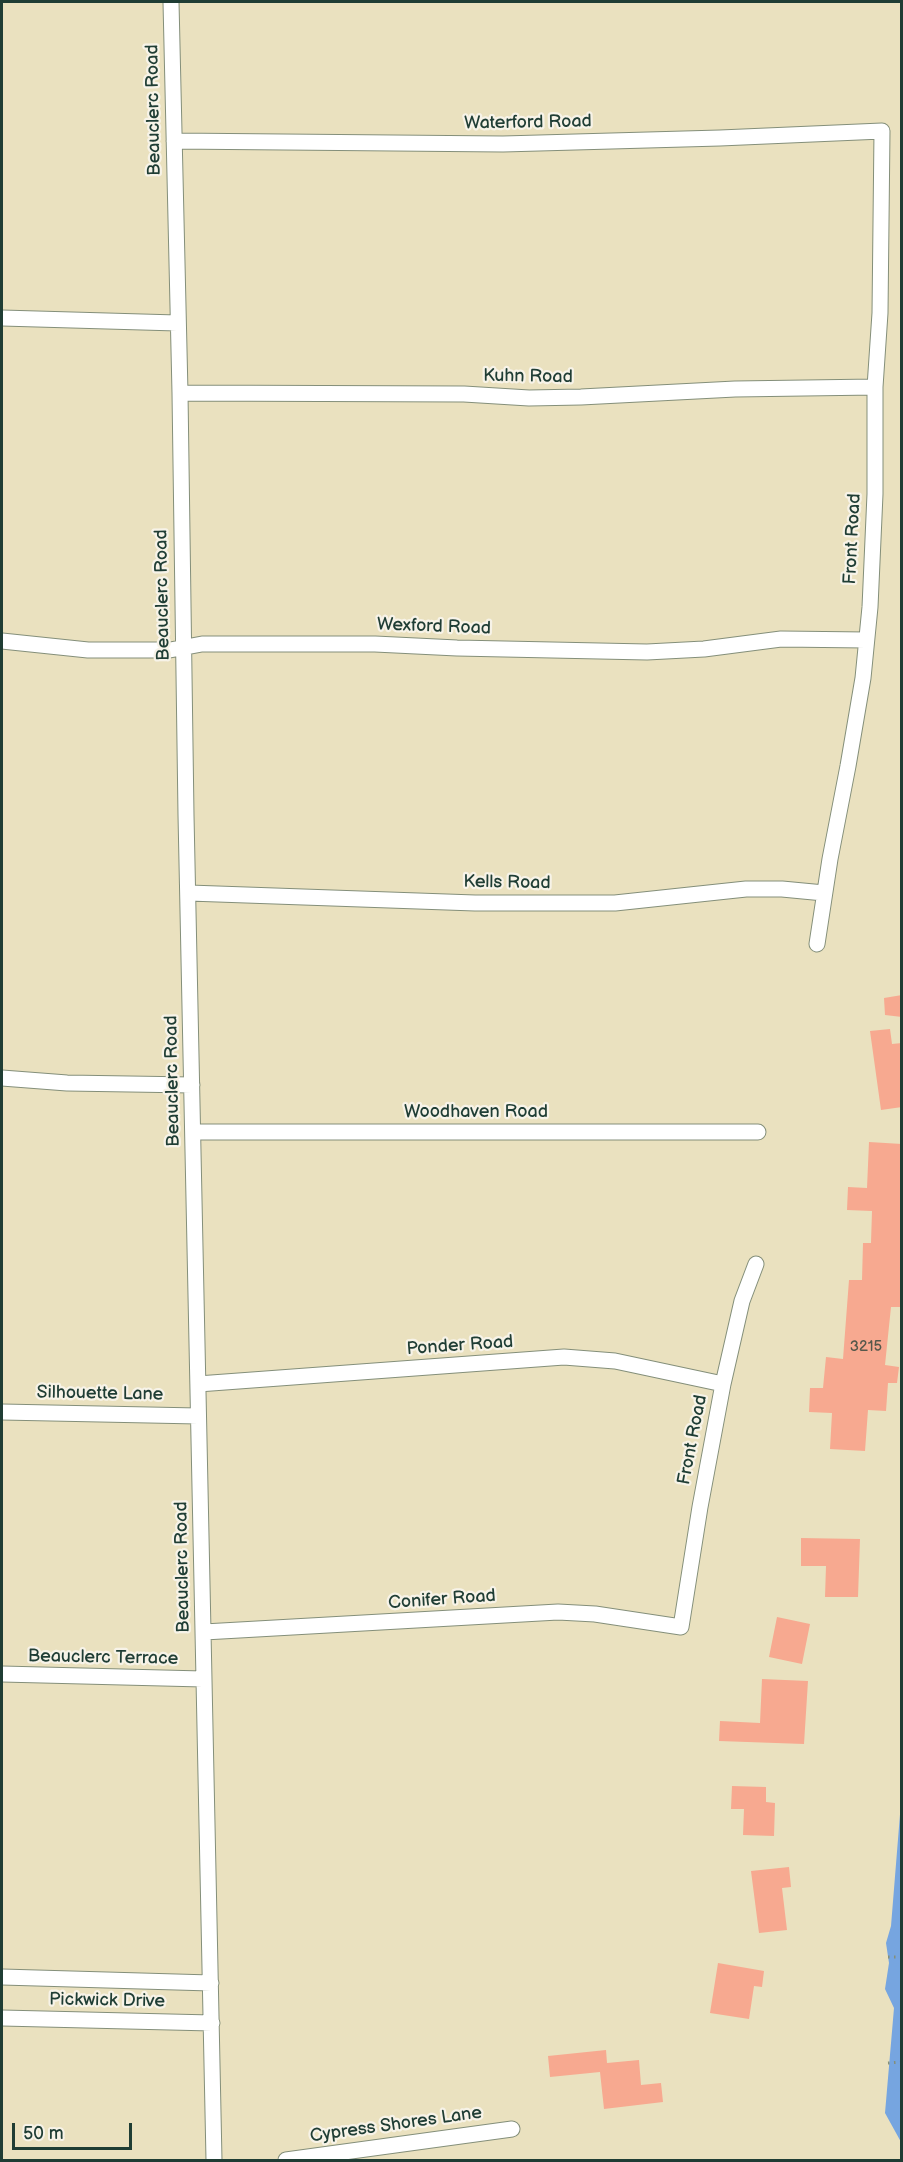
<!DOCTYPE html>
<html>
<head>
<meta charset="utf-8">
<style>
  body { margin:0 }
  #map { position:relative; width:903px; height:2162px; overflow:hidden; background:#eae1bf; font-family:"Balsamiq Sans",sans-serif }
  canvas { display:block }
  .frame { position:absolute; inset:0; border:3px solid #1f3d34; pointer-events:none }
  .scale { position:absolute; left:12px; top:2123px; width:120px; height:27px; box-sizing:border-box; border:3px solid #1f3d34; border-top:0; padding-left:8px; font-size:18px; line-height:21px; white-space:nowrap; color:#1f3d34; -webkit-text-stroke:4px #f7f3e8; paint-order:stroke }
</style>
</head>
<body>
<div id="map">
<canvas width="903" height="2162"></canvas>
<div class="frame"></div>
<div class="scale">50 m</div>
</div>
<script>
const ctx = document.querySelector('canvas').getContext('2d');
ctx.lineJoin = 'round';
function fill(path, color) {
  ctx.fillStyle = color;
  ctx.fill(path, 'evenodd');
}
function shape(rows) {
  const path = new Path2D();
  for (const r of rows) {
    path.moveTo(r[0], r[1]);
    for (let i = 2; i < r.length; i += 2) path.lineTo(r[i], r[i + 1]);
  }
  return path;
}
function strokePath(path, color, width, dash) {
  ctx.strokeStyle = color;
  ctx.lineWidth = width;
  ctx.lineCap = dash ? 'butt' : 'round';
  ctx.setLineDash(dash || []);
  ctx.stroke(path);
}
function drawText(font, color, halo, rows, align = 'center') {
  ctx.font = font + ' "Balsamiq Sans",sans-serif';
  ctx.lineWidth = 4.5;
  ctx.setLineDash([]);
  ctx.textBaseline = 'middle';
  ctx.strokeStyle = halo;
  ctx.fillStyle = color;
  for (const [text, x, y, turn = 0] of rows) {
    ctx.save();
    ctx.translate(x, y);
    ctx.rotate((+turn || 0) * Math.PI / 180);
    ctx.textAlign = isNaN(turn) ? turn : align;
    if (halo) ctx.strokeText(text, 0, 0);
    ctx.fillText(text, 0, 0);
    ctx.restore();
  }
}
const water = shape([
  [901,1802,901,2142,885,2113,894,2008,885,1989,889,1963,886,1943,891,1926]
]);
const building = shape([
  [902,995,902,1017,885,1015,884,998],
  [890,1029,892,1044,902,1043,902,1107,881,1110,870,1031],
  [869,1142,902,1144,902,1307,891,1307,885,1365,899,1367,897,1383,888,1383,886,1411,868,1410,865,1451,830,1449,832,1413,809,1412,810,1388,823,1388,826,1357,843,1359,849,1280,862,1280,863,1243,871,1243,872,1211,847,1210,848,1187,867,1188],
  [801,1538,860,1539,858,1597,825,1597,826,1566,801,1566],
  [777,1617,810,1624,802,1664,769,1657],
  [762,1679,808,1681,804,1744,719,1741,720,1721,760,1723],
  [732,1786,766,1787,766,1802,775,1803,774,1836,743,1835,744,1809,731,1809],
  [789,1867,791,1887,782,1888,787,1930,759,1933,751,1871],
  [718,1963,764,1971,762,1987,754,1986,749,2019,710,2013],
  [606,2050,607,2063,639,2060,641,2085,661,2083,663,2102,604,2109,600,2072,550,2077,548,2056]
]);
const path = shape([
  [888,1957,902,1957],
  [888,2063,902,2062]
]);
const minor = shape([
  [171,2,180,393,186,815,214,2160],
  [174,141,503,144,720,138,882,131,880,313,875,387,875,494,870,607,863,678,848,766,830,859,817,944],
  [2,318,177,323],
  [180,393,464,394,529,398,581,397,735,389,875,387],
  [2,641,88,650,170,650,202,644,375,644,457,648,647,652,704,649,781,639,866,640],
  [189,893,475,903,615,903,746,889,782,889,824,893],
  [2,1078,67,1083,192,1085],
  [193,1132,758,1132],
  [198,1384,564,1357,615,1361,723,1384],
  [2,1412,198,1416],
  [204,1632,558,1612,595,1614,681,1627,700,1507,723,1384,742,1301,756,1264],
  [2,1674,203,1679],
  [2,1977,211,1983],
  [2,2018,212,2023],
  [286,2160,512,2129]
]);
const numberNames = [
  ["3215",866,1347]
];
const streetNames = [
  ["Beauclerc Road",154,110,-91],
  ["Waterford Road",528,123,-1],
  ["Kuhn Road",528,377,1],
  ["Front Road",853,539,-87],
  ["Beauclerc Road",163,595,-91],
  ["Wexford Road",434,627,2],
  ["Kells Road",507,883,1],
  ["Beauclerc Road",173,1081,-91],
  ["Woodhaven Road",476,1112],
  ["Ponder Road",460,1346,-4],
  ["Silhouette Lane",100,1394,1],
  ["Front Road",693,1440,-79],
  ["Beauclerc Road",183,1567,-91],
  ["Conifer Road",442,1600,-4],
  ["Beauclerc Terrace",103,1658,1],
  ["Pickwick Drive",107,2001,1],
  ["Cypress Shores Lane",396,2125,-8]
];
fill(water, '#76a5e0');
fill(building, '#f7a990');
strokePath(minor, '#848f7a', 17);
strokePath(path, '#848f7a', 3, [1.5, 4.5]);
strokePath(minor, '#fff', 15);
drawText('15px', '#55584b', null, numberNames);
drawText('18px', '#1f3d34', '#f7f3e8', streetNames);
</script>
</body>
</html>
